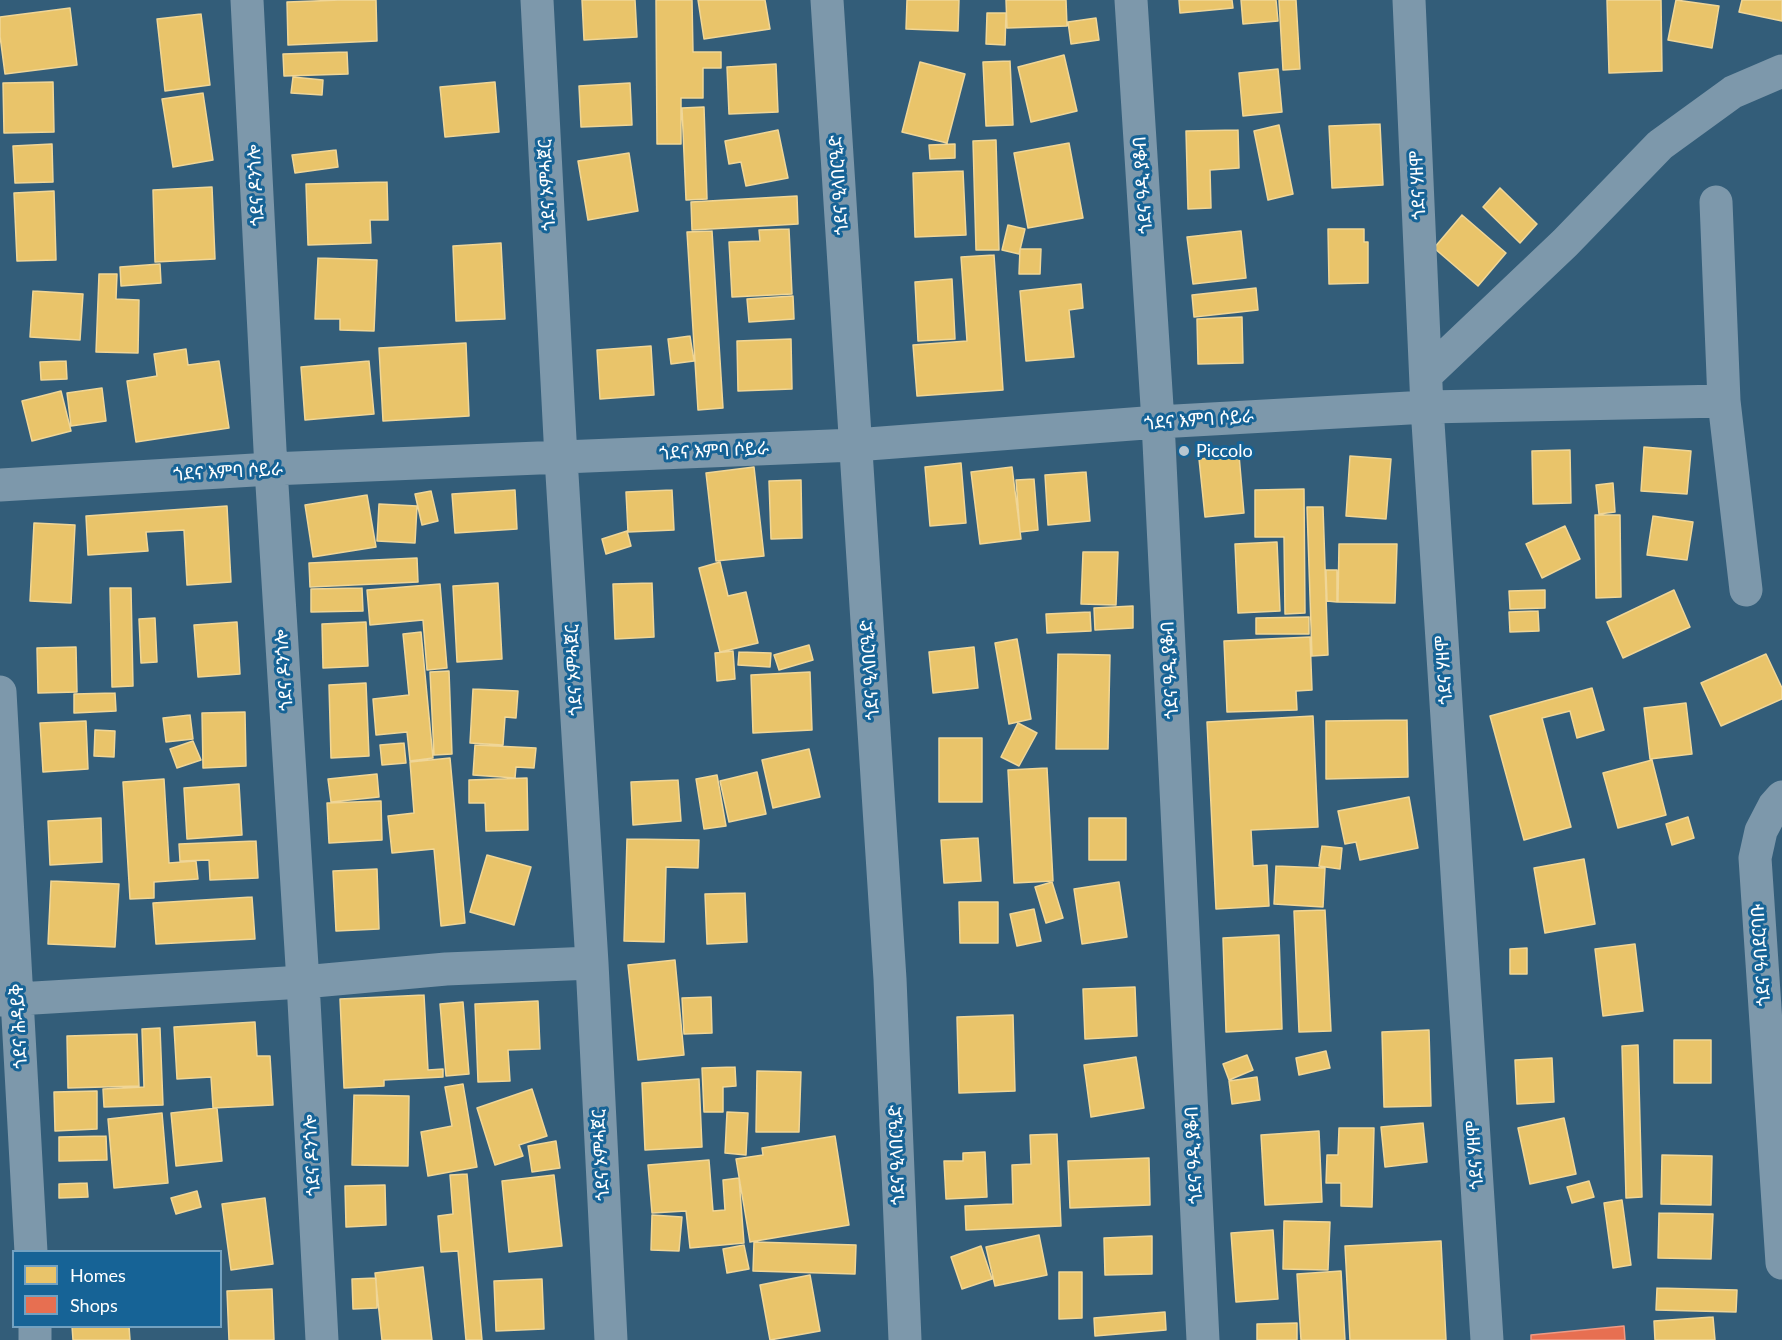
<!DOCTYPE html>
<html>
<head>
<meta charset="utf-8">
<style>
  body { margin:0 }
  #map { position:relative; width:1782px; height:1340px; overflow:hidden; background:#335d79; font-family:Lato,sans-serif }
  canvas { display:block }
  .legend { position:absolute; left:12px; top:1250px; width:210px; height:78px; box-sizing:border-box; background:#166396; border:2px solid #73a1c0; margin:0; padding:8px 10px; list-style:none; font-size:18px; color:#fff }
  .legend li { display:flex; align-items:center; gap:12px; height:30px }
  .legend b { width:30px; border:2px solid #73a1c0 }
</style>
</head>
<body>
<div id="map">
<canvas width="1782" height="1340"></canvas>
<ul class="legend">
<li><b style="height:16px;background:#e9c46a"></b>Homes</li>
<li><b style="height:16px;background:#e76f51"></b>Shops</li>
</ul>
</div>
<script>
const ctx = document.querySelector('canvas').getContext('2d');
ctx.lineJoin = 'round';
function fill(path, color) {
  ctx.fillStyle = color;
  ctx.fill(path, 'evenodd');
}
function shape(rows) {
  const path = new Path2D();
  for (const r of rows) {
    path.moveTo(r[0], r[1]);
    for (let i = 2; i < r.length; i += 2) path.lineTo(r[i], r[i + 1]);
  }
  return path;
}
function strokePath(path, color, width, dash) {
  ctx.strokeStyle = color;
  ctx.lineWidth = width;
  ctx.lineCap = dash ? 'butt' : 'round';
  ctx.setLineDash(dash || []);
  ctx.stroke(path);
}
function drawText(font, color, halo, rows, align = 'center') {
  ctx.font = font + ' Lato,"Noto Sans Ethiopic",sans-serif';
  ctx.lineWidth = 6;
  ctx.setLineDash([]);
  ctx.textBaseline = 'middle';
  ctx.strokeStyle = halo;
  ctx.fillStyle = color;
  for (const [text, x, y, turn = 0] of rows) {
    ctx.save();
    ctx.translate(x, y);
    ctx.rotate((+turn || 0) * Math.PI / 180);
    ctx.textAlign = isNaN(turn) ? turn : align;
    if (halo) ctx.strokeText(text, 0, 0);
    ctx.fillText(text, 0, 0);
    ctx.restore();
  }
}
const homes = shape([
  [341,0,376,0,377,41,288,45,287,2,341,0],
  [582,0,635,0,637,37,584,40,582,0],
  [656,0,692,0,693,52,721,52,721,68,703,68,703,98,681,98,681,144,657,144,656,0],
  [698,0,765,0,770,29,704,39,698,0],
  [907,0,959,0,958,31,906,29,907,0],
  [1006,0,1066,0,1067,26,1007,28,1006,0],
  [1179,0,1232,0,1233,8,1180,13,1179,0],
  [1241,0,1276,0,1278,21,1243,24,1241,0],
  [1279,0,1296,0,1300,69,1283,70,1279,0],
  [1607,0,1661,0,1662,71,1609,73,1607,0],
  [1676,0,1719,6,1712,48,1668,40,1676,0],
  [1742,0,1782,0,1782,21,1739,12,1742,0],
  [70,8,77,65,5,74,0,36,0,17,70,8],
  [987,13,1006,13,1005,45,986,44,987,13],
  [201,14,210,85,165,91,157,19,201,14],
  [1096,18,1099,40,1071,44,1068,22,1096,18],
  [347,52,348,74,284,76,283,54,347,52],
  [1064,55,1077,111,1031,122,1018,67,1064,55],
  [1010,61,1013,125,986,126,983,62,1010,61],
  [920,62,965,74,947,143,902,132,920,62],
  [776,64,778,112,729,114,727,67,776,64],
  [1278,69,1282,112,1243,116,1239,73,1278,69],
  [293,77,323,80,322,95,291,93,293,77],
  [53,82,54,132,4,133,3,83,53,82],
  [495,82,499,132,445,137,440,87,495,82],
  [630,83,632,125,581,127,579,86,630,83],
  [203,93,213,160,173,167,162,99,203,93],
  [704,107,707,199,686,200,682,108,704,107],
  [1380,124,1383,185,1332,188,1329,126,1380,124],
  [1279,125,1293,194,1268,200,1254,131,1279,125],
  [778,130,788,178,746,186,741,162,729,164,725,141,778,130],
  [1238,130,1239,168,1210,170,1211,208,1188,209,1186,131,1238,130],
  [996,140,999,250,976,250,973,141,996,140],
  [1069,143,1083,218,1028,228,1014,153,1069,143],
  [52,144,53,182,15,183,13,146,52,144],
  [955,144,955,158,930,159,929,145,955,144],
  [336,150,338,167,295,173,292,155,336,150],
  [629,153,638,211,588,220,578,161,629,153],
  [963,171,966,235,915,237,913,173,963,171],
  [387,182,388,220,370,220,371,243,308,245,306,184,387,182],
  [212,187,215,259,155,262,153,190,212,187],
  [1500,188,1537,224,1520,243,1483,207,1500,188],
  [54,191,56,260,17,261,14,193,54,191],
  [797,196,798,224,692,230,691,202,797,196],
  [1462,215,1506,253,1478,286,1434,248,1462,215],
  [1008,225,1025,229,1019,254,1002,250,1008,225],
  [789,229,792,294,732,297,729,242,760,241,759,230,789,229],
  [1328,229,1364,229,1364,242,1368,242,1368,283,1329,284,1328,229],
  [712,231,723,408,698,410,687,232,712,231],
  [1241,231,1246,278,1193,284,1187,237,1241,231],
  [501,243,505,319,456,321,453,246,501,243],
  [1020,249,1041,249,1040,274,1019,274,1020,249],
  [994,255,1003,390,917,396,913,345,967,341,961,257,994,255],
  [318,258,377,260,374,331,340,330,340,319,315,319,318,258],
  [160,264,161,283,121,286,120,267,160,264],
  [99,274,117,274,116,299,139,300,138,353,96,352,99,274],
  [952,279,955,339,918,341,915,282,952,279],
  [1081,284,1083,308,1069,310,1074,357,1026,361,1020,291,1081,284],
  [1256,288,1258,310,1194,317,1192,295,1256,288],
  [33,291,83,294,80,340,30,337,33,291],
  [793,296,794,319,749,322,747,299,793,296],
  [1242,317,1243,363,1198,364,1197,319,1242,317],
  [690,336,694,361,671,364,668,339,690,336],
  [791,339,792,389,738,391,737,341,791,339],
  [466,343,469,416,383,421,379,348,466,343],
  [651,346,654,395,600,399,597,350,651,346],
  [186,349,188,365,219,361,229,428,136,442,127,381,157,376,154,354,186,349],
  [66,361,67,379,41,380,40,362,66,361],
  [369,361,374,414,305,420,301,367,369,361],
  [102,388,106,421,71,426,67,393,102,388],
  [61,391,71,431,32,441,22,401,61,391],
  [1644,447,1691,451,1687,494,1641,491,1644,447],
  [1570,450,1571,503,1533,504,1532,451,1570,450],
  [1239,455,1244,513,1205,517,1199,459,1239,455],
  [1350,456,1391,459,1386,519,1346,516,1350,456],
  [961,463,966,523,930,526,925,467,961,463],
  [754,467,764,556,716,561,706,473,754,467],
  [1012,467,1021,539,980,544,971,472,1012,467],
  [1086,472,1090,521,1048,525,1045,475,1086,472],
  [1034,479,1038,530,1020,532,1016,480,1034,479],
  [801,480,802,538,771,539,769,481,801,480],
  [1613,483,1615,512,1599,514,1596,485,1613,483],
  [1304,489,1305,613,1285,614,1284,537,1255,537,1255,490,1304,489],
  [515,490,517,529,455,533,452,494,515,490],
  [672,490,674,530,628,532,626,492,672,490],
  [431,491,438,521,422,525,415,494,431,491],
  [367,495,376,547,313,557,305,505,367,495],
  [379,504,417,506,415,543,377,541,379,504],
  [227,506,231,582,187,585,184,530,146,532,148,551,88,555,86,516,227,506],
  [1307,507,1323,507,1328,655,1312,656,1307,507],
  [1595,515,1620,515,1621,597,1596,598,1595,515],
  [1653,516,1693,522,1687,560,1647,555,1653,516],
  [34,523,75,525,71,603,30,601,34,523],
  [1565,526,1580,559,1542,578,1526,544,1565,526],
  [627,531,631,546,606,554,602,539,627,531],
  [1277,542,1280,611,1238,613,1235,544,1277,542],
  [1339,544,1397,544,1395,603,1338,602,1339,544],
  [1083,552,1118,552,1116,605,1081,604,1083,552],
  [417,558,418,582,310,587,309,563,417,558],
  [720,562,728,596,746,592,758,643,720,652,699,568,720,562],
  [1326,570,1337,570,1337,602,1327,601,1326,570],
  [498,583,502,659,457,662,453,586,498,583],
  [652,583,654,637,615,639,613,584,652,583],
  [440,584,447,668,427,670,423,620,370,625,367,590,440,584],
  [110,588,131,588,133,686,112,687,110,588],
  [362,588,363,611,311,612,311,589,362,588],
  [1545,590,1545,608,1510,609,1509,591,1545,590],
  [1674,590,1690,627,1623,658,1607,622,1674,590],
  [1133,606,1133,628,1095,630,1094,608,1133,606],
  [1538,611,1539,631,1510,632,1509,612,1538,611],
  [1090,612,1091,631,1047,633,1046,614,1090,612],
  [1309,617,1309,634,1256,634,1256,618,1309,617],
  [155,618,157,662,141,663,139,619,155,618],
  [237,622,240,674,198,677,194,625,237,622],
  [366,622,368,666,323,668,322,624,366,622],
  [421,632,433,758,410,761,407,732,376,735,373,699,409,695,403,634,421,632],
  [1310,637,1312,690,1296,691,1297,710,1227,712,1224,641,1310,637],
  [1017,639,1031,719,1009,724,995,643,1017,639],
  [809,645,813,660,779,670,774,655,809,645],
  [76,647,77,692,38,693,37,648,76,647],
  [974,647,978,688,933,693,929,652,974,647],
  [733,651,735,679,717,681,715,653,733,651],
  [739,652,771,653,770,667,738,665,739,652],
  [1058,654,1110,655,1108,749,1056,749,1058,654],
  [1766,654,1782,688,1782,699,1721,726,1701,683,1766,654],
  [449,671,452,754,434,755,430,672,449,671],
  [810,672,812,730,753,733,751,675,810,672],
  [366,683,369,756,331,758,329,685,366,683],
  [1592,688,1604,730,1577,738,1570,711,1542,718,1571,827,1524,840,1490,716,1592,688],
  [473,689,518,691,516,718,505,717,503,745,470,743,473,689],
  [115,693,116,711,74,713,74,694,115,693],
  [1686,703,1692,754,1650,759,1644,708,1686,703],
  [245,712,246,766,203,768,202,713,245,712],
  [190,715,193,739,166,742,163,718,190,715],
  [1313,716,1318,827,1251,830,1253,866,1267,865,1269,906,1216,909,1207,722,1313,716],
  [1407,720,1408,777,1326,779,1326,721,1407,720],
  [86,721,88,769,43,772,40,723,86,721],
  [1018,723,1037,733,1019,766,1001,757,1018,723],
  [95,730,115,731,114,757,94,756,95,730],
  [939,738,982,738,982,802,939,802,939,738],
  [193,741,201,760,177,768,170,749,193,741],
  [404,743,406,763,382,765,380,745,404,743],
  [475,745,536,748,534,768,516,767,515,778,473,775,475,745],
  [809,749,820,797,773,808,762,760,809,749],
  [450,758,465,923,441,926,434,849,392,853,388,816,414,813,410,762,450,758],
  [1652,760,1666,815,1618,828,1603,773,1652,760],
  [1047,768,1053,881,1014,883,1008,770,1047,768],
  [757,772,766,814,729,822,720,781,757,772],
  [377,774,379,797,331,802,328,779,377,774],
  [717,775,726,826,704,829,696,779,717,775],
  [527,778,528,830,486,831,485,803,469,803,469,780,527,778],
  [164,779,169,863,196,861,198,879,154,882,154,898,130,899,123,782,164,779],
  [678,780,681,821,633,825,631,782,678,780],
  [239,784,242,835,187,839,184,788,239,784],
  [1409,797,1418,848,1360,860,1356,842,1345,844,1338,811,1409,797],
  [381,801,382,840,329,843,327,803,381,801],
  [1688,817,1694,838,1672,845,1666,824,1688,817],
  [101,818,102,862,50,865,48,821,101,818],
  [1089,818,1126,818,1126,860,1089,860,1089,818],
  [978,838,981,881,944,883,941,840,978,838],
  [627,839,699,840,698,868,666,867,664,942,624,941,627,839],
  [256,841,258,878,210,880,209,860,180,861,179,844,256,841],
  [1322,846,1342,848,1340,869,1319,866,1322,846],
  [487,855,531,867,514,925,470,912,487,855],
  [1584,859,1595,924,1545,933,1534,868,1584,859],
  [1276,866,1325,868,1323,907,1274,904,1276,866],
  [377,869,379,929,336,931,333,871,377,869],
  [51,881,119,884,115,947,48,944,51,881],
  [1052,882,1063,918,1046,923,1035,887,1052,882],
  [1119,882,1127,937,1082,944,1074,889,1119,882],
  [745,893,747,942,707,944,705,894,745,893],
  [252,897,255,939,156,944,153,903,252,897],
  [959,902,998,902,998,943,960,943,959,902],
  [1034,909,1041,941,1017,946,1010,914,1034,909],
  [1325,910,1331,1031,1299,1032,1294,911,1325,910],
  [1279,935,1282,1029,1226,1032,1223,938,1279,935],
  [1635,944,1643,1011,1603,1016,1595,949,1635,944],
  [1527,948,1527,974,1510,974,1510,949,1527,948],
  [675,960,684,1055,638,1060,628,965,675,960],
  [1135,987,1137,1036,1085,1039,1083,989,1135,987],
  [424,995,428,1070,443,1069,443,1077,384,1080,384,1086,344,1088,340,999,424,995],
  [711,997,712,1033,684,1034,682,998,711,997],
  [538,1001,540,1049,508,1050,510,1081,478,1082,475,1004,538,1001],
  [463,1002,469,1074,446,1076,440,1004,463,1002],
  [1013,1015,1015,1091,959,1093,957,1017,1013,1015],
  [255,1022,257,1056,270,1056,273,1105,213,1108,211,1077,177,1079,174,1027,255,1022],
  [160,1028,163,1105,104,1107,103,1089,144,1087,142,1029,160,1028],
  [1429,1030,1431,1106,1384,1107,1382,1032,1429,1030],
  [137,1034,139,1086,68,1088,67,1036,137,1034],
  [1674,1040,1711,1040,1711,1083,1674,1083,1674,1040],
  [1638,1045,1642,1197,1626,1198,1622,1046,1638,1045],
  [1326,1051,1330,1068,1299,1075,1296,1058,1326,1051],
  [1247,1055,1253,1070,1229,1080,1223,1064,1247,1055],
  [1136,1057,1144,1108,1091,1117,1084,1065,1136,1057],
  [1552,1058,1554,1102,1517,1104,1515,1060,1552,1058],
  [735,1067,736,1086,723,1087,723,1112,704,1112,702,1068,735,1067],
  [757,1071,801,1072,799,1132,756,1132,757,1071],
  [1257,1077,1260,1100,1232,1104,1229,1081,1257,1077],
  [699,1079,702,1147,645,1150,642,1083,699,1079],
  [463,1084,477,1167,428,1176,421,1132,452,1126,445,1087,463,1084],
  [532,1089,547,1136,519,1145,523,1156,495,1165,477,1108,532,1089],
  [97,1091,97,1129,55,1131,54,1092,97,1091],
  [354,1095,409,1096,408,1166,352,1165,354,1095],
  [217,1108,222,1161,176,1166,171,1113,217,1108],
  [727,1112,748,1113,746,1155,725,1153,727,1112],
  [162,1113,168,1183,114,1188,108,1119,162,1113],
  [1564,1118,1576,1174,1530,1184,1518,1128,1564,1118],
  [1423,1123,1427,1162,1385,1167,1381,1127,1423,1123],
  [1339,1128,1374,1128,1372,1207,1341,1206,1341,1183,1326,1183,1327,1155,1338,1155,1339,1128],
  [1319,1131,1322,1202,1265,1205,1261,1135,1319,1131],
  [1057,1134,1061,1226,966,1230,965,1206,1013,1204,1012,1165,1031,1164,1030,1135,1057,1134],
  [106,1136,107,1160,59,1161,59,1137,106,1136],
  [835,1136,849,1225,750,1242,736,1159,763,1155,762,1148,835,1136],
  [556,1141,560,1168,532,1172,528,1146,556,1141],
  [985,1152,987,1197,946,1199,944,1161,963,1161,963,1153,985,1152],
  [1662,1155,1712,1156,1711,1205,1661,1204,1662,1155],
  [1149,1158,1150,1205,1070,1208,1068,1161,1149,1158],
  [709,1160,713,1211,725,1210,723,1180,739,1178,744,1243,690,1248,686,1211,652,1213,648,1165,709,1160],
  [467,1174,482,1340,466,1340,458,1251,441,1252,438,1216,453,1214,450,1175,467,1174],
  [554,1175,562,1246,509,1252,502,1181,554,1175],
  [1589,1181,1594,1197,1572,1203,1567,1187,1589,1181],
  [87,1183,88,1197,59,1198,59,1184,87,1183],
  [385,1185,386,1225,346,1227,345,1186,385,1185],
  [197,1191,201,1207,176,1214,171,1198,197,1191],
  [265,1198,273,1264,231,1270,222,1204,265,1198],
  [1622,1200,1631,1265,1613,1268,1604,1203,1622,1200],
  [1659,1213,1713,1214,1711,1259,1658,1258,1659,1213],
  [652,1215,682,1217,679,1251,651,1250,652,1215],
  [1284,1221,1330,1222,1328,1270,1283,1269,1284,1221],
  [1273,1230,1278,1299,1236,1302,1231,1233,1273,1230],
  [1039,1235,1047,1275,995,1286,986,1247,1039,1235],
  [1152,1236,1152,1274,1105,1275,1104,1238,1152,1236],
  [1441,1241,1446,1340,1350,1340,1345,1246,1441,1241],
  [754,1242,856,1245,855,1274,753,1271,754,1242],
  [744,1245,749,1269,727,1273,723,1249,744,1245],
  [981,1246,992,1279,962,1289,951,1257,981,1246],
  [423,1267,432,1340,382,1340,375,1273,423,1267],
  [1341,1271,1345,1340,1301,1340,1297,1274,1341,1271],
  [1059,1272,1082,1272,1082,1318,1059,1319,1059,1272],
  [810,1275,820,1331,770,1340,760,1285,810,1275],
  [376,1278,377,1308,353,1309,352,1279,376,1278],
  [542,1279,544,1329,496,1331,494,1281,542,1279],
  [1657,1288,1737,1290,1736,1312,1656,1310,1657,1288],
  [272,1289,274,1340,229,1340,227,1291,272,1289],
  [1165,1312,1166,1330,1095,1336,1094,1318,1165,1312],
  [1713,1317,1715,1340,1655,1340,1654,1321,1713,1317],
  [1297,1323,1297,1340,1257,1340,1257,1324,1297,1323],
  [72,1326,129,1326,130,1340,73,1340,72,1326]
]);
const shops = shape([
  [1624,1326,1625,1340,1531,1340,1531,1335,1624,1326]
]);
const minor = shape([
  [247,0,271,469,303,982,322,1340],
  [537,0,561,458,592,963,611,1340],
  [827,0,890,979,905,1340],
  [1131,0,1158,422,1203,1340],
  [1409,0,1427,407,1487,1340],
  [1716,202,1724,401,1746,590],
  [1426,375,1565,243,1660,145,1733,92,1782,71],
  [0,485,271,469,855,445,1158,422,1427,407,1724,401],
  [0,692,31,1252],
  [1782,797,1774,806,1761,831,1755,858,1782,1263],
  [0,1000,303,982,446,969,592,963],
  [35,1326,35,1340]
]);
const markers = [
  [1184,451,6,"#b8c6d0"]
];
const streetNames = [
  ["ጎደና ዶንጎሎ",256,185,-93],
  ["ጎደና ኦምሓጀር",547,185,-93],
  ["ጎደና ዒላበርዒድ",839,185,-94],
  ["ጎደና ዓዲ ያቆብ",1143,185,-94],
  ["ጎደና ሃዘሞ",1418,185,-93],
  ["ጎደና እምባ ሶይራ",1199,420,-4],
  ["ጎደና እምባ ሶይራ",714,451,-3],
  ["ጎደና እምባ ሶይራ",228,472,-3],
  ["ጎደና ዶንጎሎ",284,670,-94],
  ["ጎደና ኦምሓጀር",574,670,-93],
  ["ጎደና ዒላበርዒድ",870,670,-94],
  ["ጎደና ዓዲ ያቆብ",1170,670,-93],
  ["ጎደና ሃዘሞ",1444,670,-94],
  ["ጎደና ዓብደርባቡ",1761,955,-94],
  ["ጎደና ሕዳይቅ",19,1026,-93],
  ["ጎደና ዶንጎሎ",312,1155,-93],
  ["ጎደና ኦምሓጀር",601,1155,-93],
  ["ጎደና ዒላበርዒድ",897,1155,-92],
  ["ጎደና ዓዲ ያቆብ",1194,1155,-93],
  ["ጎደና ሃዘሞ",1475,1155,-94]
];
const poiNames = [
  ["Piccolo",1196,451]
];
fill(homes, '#e9c46a');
strokePath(homes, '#f0d697', 1.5);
fill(shops, '#e76f51');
strokePath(shops, '#ee9a85', 1.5);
strokePath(minor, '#7d98ab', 33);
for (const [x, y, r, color] of markers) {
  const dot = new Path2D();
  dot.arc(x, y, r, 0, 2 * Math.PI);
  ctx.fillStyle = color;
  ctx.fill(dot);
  strokePath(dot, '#166396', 2);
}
drawText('18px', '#fff', '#166396', streetNames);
drawText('18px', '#fff', '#166396', poiNames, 'left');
</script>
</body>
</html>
